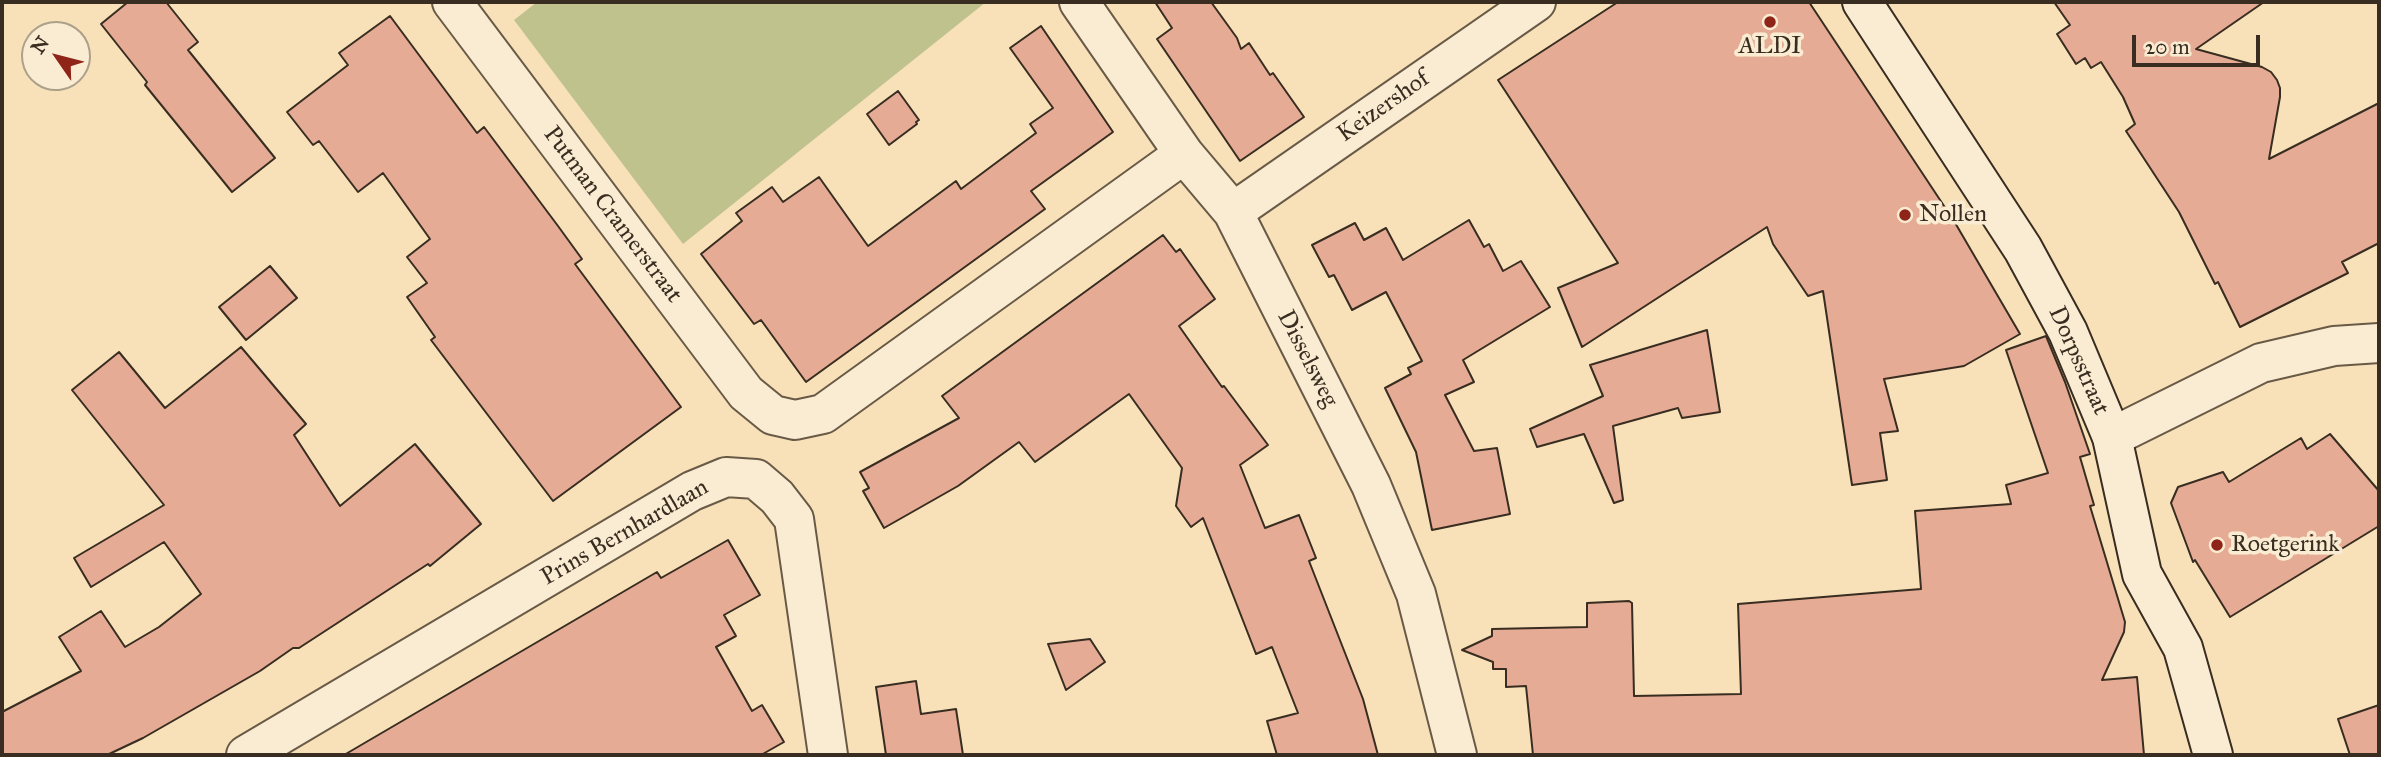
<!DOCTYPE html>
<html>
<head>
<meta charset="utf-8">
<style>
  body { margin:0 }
  #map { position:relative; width:2381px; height:757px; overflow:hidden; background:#f8e1b9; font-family:"IM FELL Great Primer",serif }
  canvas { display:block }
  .frame { position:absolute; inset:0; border:4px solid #382d20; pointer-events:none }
  .north { position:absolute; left:21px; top:21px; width:70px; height:70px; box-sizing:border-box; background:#faecd2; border:2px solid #aca08b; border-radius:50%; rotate:305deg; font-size:19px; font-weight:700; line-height:28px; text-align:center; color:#382d20 }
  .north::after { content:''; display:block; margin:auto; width:24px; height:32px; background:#8f2418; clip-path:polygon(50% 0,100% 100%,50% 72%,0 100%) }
  .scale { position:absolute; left:2132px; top:35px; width:128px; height:32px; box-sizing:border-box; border:4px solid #382d20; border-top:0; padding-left:9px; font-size:21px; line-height:24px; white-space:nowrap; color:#382d20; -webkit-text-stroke:5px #faecd2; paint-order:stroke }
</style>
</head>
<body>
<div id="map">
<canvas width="2381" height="757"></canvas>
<div class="frame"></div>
<div class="north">N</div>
<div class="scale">20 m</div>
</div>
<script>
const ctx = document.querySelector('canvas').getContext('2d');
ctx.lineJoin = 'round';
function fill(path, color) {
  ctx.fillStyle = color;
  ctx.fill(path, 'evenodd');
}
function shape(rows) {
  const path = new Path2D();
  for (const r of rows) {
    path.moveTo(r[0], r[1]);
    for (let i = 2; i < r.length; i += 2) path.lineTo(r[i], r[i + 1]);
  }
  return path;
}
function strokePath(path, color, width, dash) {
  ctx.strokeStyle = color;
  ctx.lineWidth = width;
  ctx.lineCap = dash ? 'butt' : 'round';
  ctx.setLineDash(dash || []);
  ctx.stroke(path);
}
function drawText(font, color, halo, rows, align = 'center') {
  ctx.font = font + ' "IM FELL Great Primer",serif';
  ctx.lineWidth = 7;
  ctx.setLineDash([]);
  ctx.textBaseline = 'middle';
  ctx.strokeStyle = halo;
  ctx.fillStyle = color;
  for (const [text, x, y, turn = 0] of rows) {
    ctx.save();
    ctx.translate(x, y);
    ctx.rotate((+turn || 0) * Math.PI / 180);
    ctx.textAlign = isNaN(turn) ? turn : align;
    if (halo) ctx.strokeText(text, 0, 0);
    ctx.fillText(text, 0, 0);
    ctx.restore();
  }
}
const green = shape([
  [537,2,986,2,683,244,514,20]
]);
const building = shape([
  [128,2,166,2,198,42,188,50,275,158,232,192,145,85,147,82,101,24,128,2],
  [1155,2,1211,2,1237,38,1241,49,1249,43,1270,75,1273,73,1304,117,1240,161,1157,39,1172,28,1155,2],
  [1618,2,1809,2,1954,221,2020,334,1964,366,1884,379,1898,431,1880,433,1887,480,1852,485,1823,291,1808,296,1773,244,1767,227,1582,347,1558,288,1618,263,1498,80,1618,2],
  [2054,2,2264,2,2196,49,2262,67,2271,72,2277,80,2280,88,2280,97,2269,159,2379,103,2379,243,2342,262,2348,273,2240,327,2218,282,2215,284,2179,212,2126,131,2135,124,2123,97,2101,62,2091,68,2085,58,2076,64,2057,34,2070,25,2054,2],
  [390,16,477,133,484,127,558,226,582,259,575,264,681,407,553,501,431,340,435,337,407,297,427,283,407,257,430,239,383,173,358,192,319,141,313,145,287,112,348,65,339,53,390,16],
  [1041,26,1113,132,1031,191,1045,209,806,382,761,320,754,324,701,254,742,221,736,213,772,187,783,202,819,177,868,246,956,181,961,189,1036,133,1030,124,1053,108,1010,48,1041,26],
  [898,91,919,120,916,122,917,124,889,145,867,114,898,91],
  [1469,220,1484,247,1489,244,1503,271,1521,261,1550,307,1463,360,1474,382,1445,395,1474,451,1497,448,1510,514,1432,530,1416,452,1385,388,1411,374,1408,368,1422,361,1386,292,1352,310,1334,275,1329,277,1312,245,1355,223,1364,240,1386,228,1403,260,1469,220],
  [1163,235,1176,252,1180,249,1215,299,1179,326,1222,387,1224,386,1268,445,1240,465,1265,528,1299,515,1316,558,1309,561,1363,699,1378,755,1277,755,1267,721,1298,713,1272,647,1256,654,1203,518,1191,527,1176,506,1182,468,1129,394,1035,462,1019,442,958,486,884,528,863,491,869,488,860,472,959,418,942,396,1163,235],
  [270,266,297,298,246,340,219,307,270,266],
  [1707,330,1720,412,1682,418,1678,408,1613,426,1623,500,1614,503,1584,434,1537,447,1530,429,1603,396,1590,365,1707,330],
  [2046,336,2065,382,2090,454,2080,457,2094,505,2090,506,2125,622,2124,632,2102,680,2137,677,2144,755,1533,755,1526,686,1506,687,1506,669,1493,669,1493,662,1462,650,1492,636,1492,629,1587,627,1587,603,1629,601,1632,603,1634,696,1741,694,1738,604,1921,589,1915,511,2011,504,2006,485,2048,473,2006,350,2046,336],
  [241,347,306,424,294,435,340,506,415,444,481,524,430,566,428,564,299,648,293,648,260,671,143,738,107,755,2,755,2,712,81,671,59,637,101,611,125,647,159,627,201,594,164,542,91,587,74,558,164,505,72,390,119,352,165,408,241,347],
  [2330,434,2379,491,2379,526,2230,617,2195,560,2193,562,2171,503,2178,487,2223,472,2229,482,2301,438,2307,449,2330,434],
  [728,540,760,595,724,615,736,636,716,647,752,711,762,705,784,742,761,755,344,755,657,572,661,578,728,540],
  [1090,639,1105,662,1066,690,1048,644,1090,639],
  [916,681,921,714,956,709,963,755,886,755,876,687,916,681],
  [2379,705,2379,755,2350,755,2338,719,2379,705]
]);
const street = shape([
  [452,2,746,393,773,415,795,420,823,414,1184,154],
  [1079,2,1184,154,1233,212,1371,485,1416,594,1457,755],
  [1233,212,1536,2],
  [2112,437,2261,363,2334,346,2379,343],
  [246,755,692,491,726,477,756,479,777,497,794,519,828,755]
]);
const secondary = shape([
  [1862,2,2023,249,2068,332,2112,437,2142,574,2183,648,2213,755]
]);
const markers = [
  [1770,22,7,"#8f2418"],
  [1905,215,7,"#8f2418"],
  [2217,545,7,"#8f2418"]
];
const poiNames = [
  ["ALDI",1770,47,"center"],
  ["Nollen",1919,215],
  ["Roetgerink",2231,545]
];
const streetNames = [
  ["Keizershof",1384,107,-35],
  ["Putman Cramerstraat",612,215,53],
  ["Disselsweg",1307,359,63],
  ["Dorpsstraat",2078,361,66],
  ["Prins Bernhardlaan",625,533,-30]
];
fill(green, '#c0c28d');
fill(building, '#e5ab94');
strokePath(building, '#382d20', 2);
strokePath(street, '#685a46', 42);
strokePath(secondary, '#382d20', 42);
strokePath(street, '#faecd2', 38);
strokePath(secondary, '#faecd2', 38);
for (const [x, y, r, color] of markers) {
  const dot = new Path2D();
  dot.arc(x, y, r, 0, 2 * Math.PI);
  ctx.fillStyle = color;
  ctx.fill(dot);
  strokePath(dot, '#faecd2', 2.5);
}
drawText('24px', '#382d20', '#faecd2', poiNames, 'left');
drawText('24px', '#382d20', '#faecd2', streetNames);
</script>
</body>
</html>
